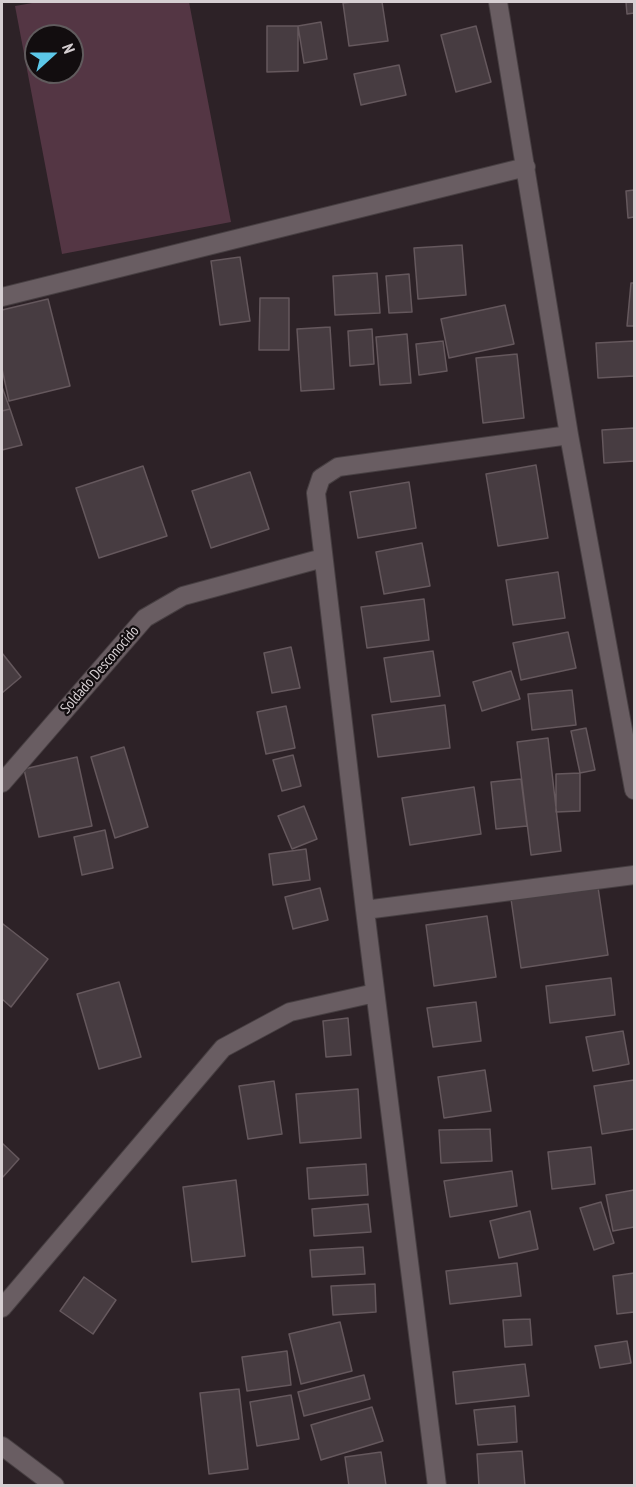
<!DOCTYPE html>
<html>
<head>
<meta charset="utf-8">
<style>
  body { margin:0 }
  #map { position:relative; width:636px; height:1487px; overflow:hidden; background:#2d2227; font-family:"PT Sans Narrow",sans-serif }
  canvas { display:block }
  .frame { position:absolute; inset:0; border:3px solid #d6cfd2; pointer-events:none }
  .north { position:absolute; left:24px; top:24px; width:60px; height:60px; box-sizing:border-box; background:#120d0f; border:2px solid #605b5d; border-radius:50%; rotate:69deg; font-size:16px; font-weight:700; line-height:24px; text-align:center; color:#d6cfd2 }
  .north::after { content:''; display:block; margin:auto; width:21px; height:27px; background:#5cc7e8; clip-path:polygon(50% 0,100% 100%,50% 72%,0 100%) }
</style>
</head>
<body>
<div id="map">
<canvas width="636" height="1487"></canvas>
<div class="frame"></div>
<div class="north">N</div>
</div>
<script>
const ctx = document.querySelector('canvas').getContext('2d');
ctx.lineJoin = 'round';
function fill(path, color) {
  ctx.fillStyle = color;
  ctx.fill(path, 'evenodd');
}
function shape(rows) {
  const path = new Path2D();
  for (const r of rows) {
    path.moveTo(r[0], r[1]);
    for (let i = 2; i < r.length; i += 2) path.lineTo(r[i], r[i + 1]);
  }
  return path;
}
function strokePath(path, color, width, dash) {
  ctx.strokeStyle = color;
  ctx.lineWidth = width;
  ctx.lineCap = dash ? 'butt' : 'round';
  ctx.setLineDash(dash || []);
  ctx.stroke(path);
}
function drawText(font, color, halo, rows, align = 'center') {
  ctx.font = font + ' "PT Sans Narrow",sans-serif';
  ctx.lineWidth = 4.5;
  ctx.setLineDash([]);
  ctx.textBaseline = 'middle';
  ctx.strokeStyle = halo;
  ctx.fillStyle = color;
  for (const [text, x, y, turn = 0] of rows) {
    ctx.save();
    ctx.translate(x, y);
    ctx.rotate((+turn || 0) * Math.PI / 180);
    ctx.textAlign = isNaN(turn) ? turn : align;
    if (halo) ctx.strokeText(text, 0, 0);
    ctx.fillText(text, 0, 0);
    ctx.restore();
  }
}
const green = shape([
  [38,2,189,2,231,222,62,254,15,6],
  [36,36,72,36,72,72,36,72]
]);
const building = shape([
  [353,2,382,2,388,41,349,46,343,3,353,2],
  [626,2,634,2,634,13,627,14,626,2],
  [321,22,327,59,304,63,298,26,321,22],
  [267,26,298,26,298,71,267,72,267,26],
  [476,26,491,82,456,92,441,35,476,26],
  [399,65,406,95,361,105,354,74,399,65],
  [634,190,634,217,628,218,626,191,634,190],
  [462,245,466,295,418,299,414,248,462,245],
  [240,257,250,321,220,325,211,261,240,257],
  [377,273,380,313,335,315,333,276,377,273],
  [409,274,412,312,389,313,386,276,409,274],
  [631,283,634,283,634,326,627,326,631,283],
  [260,298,289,298,289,350,259,350,260,298],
  [48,299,70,386,9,401,2,369,2,310,48,299],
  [505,305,514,344,449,358,441,319,505,305],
  [330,327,334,389,301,391,297,329,330,327],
  [372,329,374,364,350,366,348,331,372,329],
  [407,334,411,383,380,385,376,337,407,334],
  [443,341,447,371,419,375,416,344,443,341],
  [634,341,634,376,598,378,596,343,634,341],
  [517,354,524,418,483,423,476,358,517,354],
  [2,387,10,409,2,411,2,387],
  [10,409,22,445,2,450,2,411,10,409],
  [634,428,634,461,604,463,602,430,634,428],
  [536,465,548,538,498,546,486,474,536,465],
  [143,466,167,536,99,558,76,488,143,466],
  [250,472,269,529,211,548,192,491,250,472],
  [409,482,416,528,358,538,350,492,409,482],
  [422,543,430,586,384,594,376,552,422,543],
  [558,572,565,618,513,625,506,580,558,572],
  [424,599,429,640,367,648,361,607,424,599],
  [568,632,576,668,521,680,513,643,568,632],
  [291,647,300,688,272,693,264,653,291,647],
  [433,651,440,696,391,702,384,658,433,651],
  [2,653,21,677,2,693,2,653],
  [511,671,520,699,482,711,473,682,511,671],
  [572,690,576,725,532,730,528,694,572,690],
  [445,705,450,748,378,757,372,715,445,705],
  [286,706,295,748,266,754,257,712,286,706],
  [586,728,595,770,580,773,571,731,586,728],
  [548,738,561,851,531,855,517,742,548,738],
  [124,747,148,827,115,838,91,757,124,747],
  [293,755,301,786,282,791,273,760,293,755],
  [77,757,92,826,39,837,24,769,77,757],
  [580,773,580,811,556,812,556,774,580,773],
  [521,779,527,826,496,829,491,782,521,779],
  [474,787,481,834,410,845,402,798,474,787],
  [304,806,317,839,292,849,278,816,304,806],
  [105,830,113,868,82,875,74,837,105,830],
  [306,849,310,880,273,885,269,854,306,849],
  [598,887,608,955,521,968,511,899,598,887],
  [320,888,328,920,293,929,285,897,320,888],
  [487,916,496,977,434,986,426,925,487,916],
  [3,924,48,959,11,1007,2,999,2,926,3,924],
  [611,978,615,1015,550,1023,546,986,611,978],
  [119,982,141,1057,99,1069,77,994,119,982],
  [476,1002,481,1041,433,1047,427,1008,476,1002],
  [348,1018,351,1055,326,1057,323,1021,348,1018],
  [623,1031,629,1064,593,1071,586,1037,623,1031],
  [485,1070,491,1111,444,1118,438,1077,485,1070],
  [634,1080,634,1129,602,1134,594,1086,634,1080],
  [274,1081,282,1134,248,1139,239,1086,274,1081],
  [358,1089,361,1138,300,1143,296,1094,358,1089],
  [490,1129,492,1161,441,1163,439,1130,490,1129],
  [2,1143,19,1159,2,1178,2,1143],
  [591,1147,595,1184,552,1189,548,1152,591,1147],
  [366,1164,368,1195,309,1199,307,1168,366,1164],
  [512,1171,517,1206,450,1217,444,1181,512,1171],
  [236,1180,245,1256,192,1262,183,1187,236,1180],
  [634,1190,634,1227,613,1231,606,1195,634,1190],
  [601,1202,614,1243,594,1250,580,1208,601,1202],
  [368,1204,371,1232,314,1236,312,1209,368,1204],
  [530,1211,538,1249,499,1258,490,1221,530,1211],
  [363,1247,365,1274,312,1277,310,1250,363,1247],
  [517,1263,521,1296,450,1304,446,1271,517,1263],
  [634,1273,634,1312,617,1314,613,1276,634,1273],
  [84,1277,116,1300,93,1334,60,1311,84,1277],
  [375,1284,376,1312,333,1315,331,1286,375,1284],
  [530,1319,532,1345,505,1347,503,1320,530,1319],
  [340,1322,352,1371,301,1384,289,1334,340,1322],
  [627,1341,631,1363,600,1368,595,1346,627,1341],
  [287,1351,291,1385,247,1391,242,1357,287,1351],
  [525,1364,529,1396,456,1404,453,1372,525,1364],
  [364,1375,370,1399,304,1416,298,1392,364,1375],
  [239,1389,248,1469,209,1474,200,1393,239,1389],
  [291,1395,299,1439,257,1446,250,1402,291,1395],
  [515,1406,517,1442,478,1445,474,1410,515,1406],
  [372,1407,383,1441,321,1460,311,1425,372,1407],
  [522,1451,525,1486,479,1486,477,1454,522,1451],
  [381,1452,386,1485,349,1486,345,1457,381,1452]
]);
const street = shape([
  [498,2,569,435,634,790],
  [2,297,526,167],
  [2,783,145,618,183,596,323,558],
  [365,910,634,875],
  [2,1308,223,1048,290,1012,375,993],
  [2,1446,55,1486],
  [437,1486,365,910,316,493,321,478,338,467,569,435]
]);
const streetNames = [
  ["Soldado Desconocido",100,670,-49]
];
fill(green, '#543644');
fill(building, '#473c41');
strokePath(building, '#65585d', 1.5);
strokePath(street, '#473f42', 20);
strokePath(street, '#695d62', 18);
drawText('15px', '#d6cfd2', '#120d0f', streetNames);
</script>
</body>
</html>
